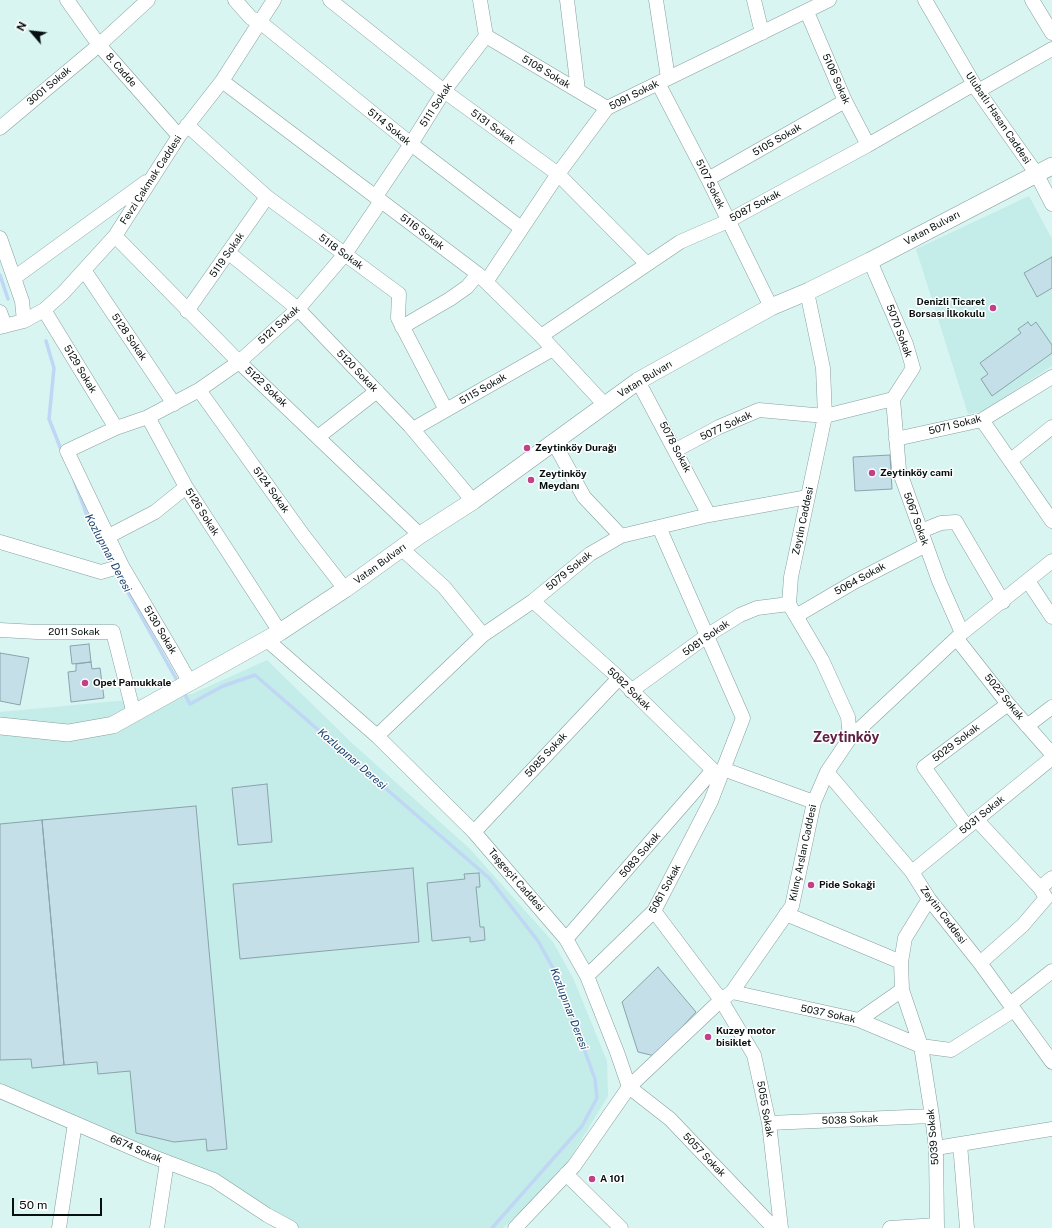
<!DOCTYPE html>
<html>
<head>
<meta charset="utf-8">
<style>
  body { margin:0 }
  #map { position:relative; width:1052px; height:1228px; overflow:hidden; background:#d8f5f2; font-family:"Public Sans",sans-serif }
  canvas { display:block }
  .north { position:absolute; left:12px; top:12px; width:40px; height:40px; -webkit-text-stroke:3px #fff; paint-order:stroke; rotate:298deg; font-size:11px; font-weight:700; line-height:16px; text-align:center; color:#06100f }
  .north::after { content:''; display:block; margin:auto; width:14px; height:18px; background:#06100f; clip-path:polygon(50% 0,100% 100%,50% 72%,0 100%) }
  .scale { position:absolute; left:12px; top:1198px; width:90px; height:18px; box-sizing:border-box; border:2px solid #06100f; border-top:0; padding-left:5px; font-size:12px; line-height:14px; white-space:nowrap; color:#06100f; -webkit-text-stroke:3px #fff; paint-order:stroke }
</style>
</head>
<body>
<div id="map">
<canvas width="1052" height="1228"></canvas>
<div class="north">N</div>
<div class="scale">50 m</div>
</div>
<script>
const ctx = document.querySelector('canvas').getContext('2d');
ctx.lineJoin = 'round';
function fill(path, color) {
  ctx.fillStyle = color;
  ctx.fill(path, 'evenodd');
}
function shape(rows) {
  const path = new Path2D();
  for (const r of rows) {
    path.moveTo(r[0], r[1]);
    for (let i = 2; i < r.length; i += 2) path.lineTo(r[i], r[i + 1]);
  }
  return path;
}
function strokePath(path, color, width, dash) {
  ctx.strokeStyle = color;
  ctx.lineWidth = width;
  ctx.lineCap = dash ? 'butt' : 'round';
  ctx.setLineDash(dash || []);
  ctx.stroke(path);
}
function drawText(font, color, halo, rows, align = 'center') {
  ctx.font = font + ' "Public Sans",sans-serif';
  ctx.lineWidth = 3;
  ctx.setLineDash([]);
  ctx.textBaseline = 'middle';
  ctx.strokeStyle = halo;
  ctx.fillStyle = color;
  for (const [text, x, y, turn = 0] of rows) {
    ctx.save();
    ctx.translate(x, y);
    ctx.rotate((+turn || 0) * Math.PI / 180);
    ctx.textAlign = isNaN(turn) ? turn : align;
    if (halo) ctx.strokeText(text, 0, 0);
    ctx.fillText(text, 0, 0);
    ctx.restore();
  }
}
const built = shape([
  [1029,196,1052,239,1052,366,983,411,968,414,916,249],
  [267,660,352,743,470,849,553,942,574,980,607,1061,608,1096,569,1160,531,1202,503,1228,285,1228,270,1213,0,1090,0,712,192,694]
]);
const stream = shape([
  [0,275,8,299],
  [46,341,54,368,49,419,62,452],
  [74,480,90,524,113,565],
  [116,571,179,684],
  [183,691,190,704,223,686,255,675,489,878,538,941,558,977,595,1079,597,1098,582,1126,492,1228]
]);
const building = shape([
  [1052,257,1052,288,1037,297,1024,273,1052,257],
  [1028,322,1031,326,1036,322,1052,345,1052,353,992,396,981,379,988,374,980,363,1021,333,1018,329,1028,322],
  [890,455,892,489,855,491,853,457,890,455],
  [89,644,91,662,72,664,70,646,89,644],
  [0,653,29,658,20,705,0,701,0,653],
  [91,662,92,669,100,668,104,698,71,702,68,672,76,671,76,664,91,662],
  [267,784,272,842,238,845,232,788,267,784],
  [196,806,227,1149,207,1151,206,1139,174,1142,136,1133,130,1071,98,1074,97,1062,64,1065,42,820,196,806],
  [42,820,64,1065,32,1068,31,1059,0,1060,0,824,42,820],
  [413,868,419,942,240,959,233,884,413,868],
  [479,873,480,887,476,887,480,927,484,927,485,940,470,942,470,937,432,941,427,883,465,879,464,874,479,873],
  [658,967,696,1012,655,1056,638,1052,622,1002,658,967]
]);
const minor = shape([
  [67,0,99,45,179,136],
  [235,0,251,18,260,22,411,144,521,228],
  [330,0,444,91,558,174,647,264],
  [480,0,486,36],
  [567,0,578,90],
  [656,0,668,78],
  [754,0,762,33],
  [925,0,978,91,1036,173,1052,204],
  [1032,0,1052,33],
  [807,12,845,101,868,145],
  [486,36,607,108],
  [222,81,478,274,541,336,604,404],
  [658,83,708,179,771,307],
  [978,91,1052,49],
  [187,125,267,197,399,294,398,318,446,410],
  [0,128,99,45,148,0],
  [708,179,845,101],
  [376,196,411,144,444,91,486,36],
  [115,236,239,362,420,535],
  [0,238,22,301,24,321],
  [229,253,298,309,410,426,473,501],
  [870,261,906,344,913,368,893,399],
  [84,270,174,404],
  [14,278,146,182],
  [486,282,558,174,607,108,829,0],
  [807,292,823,368,825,416,791,577,789,604,822,660,848,717,850,738],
  [44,310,116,428],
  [187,311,267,197],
  [0,312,5,326],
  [0,327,24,321,44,310,63,293,115,236,179,136,222,81,274,0],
  [402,327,450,299,467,287,478,274],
  [541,336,680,242,728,221,868,145,974,84],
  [638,381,709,515],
  [199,390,303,535,345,589],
  [893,399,899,470,939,581,962,633],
  [148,417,199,390,239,362,298,309,345,254,381,201],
  [982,420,1052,521],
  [413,429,553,349],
  [318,437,377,391],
  [896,439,982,420,1052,377],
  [553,441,584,497,621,536],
  [676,450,719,427,759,410,825,416,893,399],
  [1011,460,1052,427],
  [921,531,941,523,956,522,1003,602],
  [107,537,155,512,186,487],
  [0,542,101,572,122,566],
  [402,549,444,587,483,635],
  [1028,581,1052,617],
  [533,601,619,678,713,770,718,783],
  [796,616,854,582,926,545],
  [0,630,37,632,113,632,134,714],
  [957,639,1008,704,1052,754],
  [267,640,377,736,474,832,566,939,587,976,617,1052,629,1087,574,1166,515,1228],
  [189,681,171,649,122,566,67,451,116,428,148,417,186,487,280,632],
  [631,691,708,635,740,615,757,608,789,604],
  [1027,726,1052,707],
  [377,736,483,635,533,601,590,554,621,536,709,515,808,497],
  [723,769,814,802],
  [827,772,912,872,929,899,980,963,1052,1062],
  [976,819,1040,888,1046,898,1023,925,980,963],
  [967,827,924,767,1008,704],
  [474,832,619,678],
  [912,872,1052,758],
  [1040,888,1052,878],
  [929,899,905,938,901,962,902,990,921,1046,932,1116,936,1148,937,1228],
  [654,911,721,1000,754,1055,769,1123,781,1228],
  [786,914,901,962],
  [566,939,713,770],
  [587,976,654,911,711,801,743,718,659,527],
  [732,992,859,1020,921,1046,951,1050,1014,1010],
  [1010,1004,1052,971],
  [859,1020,902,990],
  [0,1091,151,1156,214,1180,267,1215,291,1228],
  [769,1123,932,1116],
  [960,1144,967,1228],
  [936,1148,1052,1129],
  [566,1174,621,1228],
  [59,1228,75,1123],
  [157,1228,167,1162],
  [774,1228,670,1119,629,1087,721,1000,732,992,792,906,814,802,827,772,850,738,962,633,1052,561],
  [890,1228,937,1225]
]);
const major = shape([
  [0,726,68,733,113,725,280,632,345,589,420,535,473,501,638,381,771,307,809,291,870,261,1052,166]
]);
const markers = [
  [993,308,4,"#c24088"],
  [527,448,4,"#c24088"],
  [872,473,4,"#c24088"],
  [531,480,4,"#c24088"],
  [85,683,4,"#c24088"],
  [811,885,4,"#c24088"],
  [708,1037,4,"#c24088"],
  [592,1179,4,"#c24088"]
];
const streetNames = [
  ["8. Cadde",121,70,49],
  ["5108 Sokak",546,72,31],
  ["5106 Sokak",836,79,66],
  ["3001 Sokak",49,86,-40],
  ["5091 Sokak",634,95,-27],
  ["5111 Sokak",436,105,-57],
  ["Ulubatlı Hasan Caddesi",998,118,56],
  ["5114 Sokak",389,127,39],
  ["5131 Sokak",493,127,36],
  ["5105 Sokak",777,140,-30],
  ["Fevzi Çakmak Caddesi",151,180,-57],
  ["5107 Sokak",710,184,64],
  ["5087 Sokak",755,206,-28],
  ["Vatan Bulvarı",932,228,-28],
  ["5116 Sokak",422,232,37],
  ["5118 Sokak",341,252,36],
  ["5119 Sokak",227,255,-55],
  ["5121 Sokak",279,325,-42],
  ["5070 Sokak",899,331,69],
  ["5128 Sokak",129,337,56],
  ["5129 Sokak",80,369,59],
  ["5120 Sokak",357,371,46],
  ["Vatan Bulvarı",645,379,-31],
  ["5122 Sokak",266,387,43],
  ["5115 Sokak",483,389,-30],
  ["5071 Sokak",955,425,-14],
  ["5077 Sokak",726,426,-25],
  ["5078 Sokak",675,447,62],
  ["5124 Sokak",271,490,54],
  ["5126 Sokak",202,512,57],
  ["5067 Sokak",916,519,70],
  ["Zeytin Caddesi",803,521,-78],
  ["Vatan Bulvarı",380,564,-36],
  ["5079 Sokak",569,571,-39],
  ["5064 Sokak",860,579,-29],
  ["5130 Sokak",160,630,59],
  ["2011 Sokak",74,632],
  ["5081 Sokak",706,638,-35],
  ["5082 Sokak",629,689,44],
  ["5022 Sokak",1004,697,51],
  ["5029 Sokak",956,743,-37],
  ["5085 Sokak",546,755,-47],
  ["5031 Sokak",982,815,-39],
  ["Kılınç Arslan Caddesi",803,853,-78],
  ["5083 Sokak",640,855,-49],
  ["Taşgeçit Caddesi",516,880,49],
  ["5061 Sokak",665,889,-61],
  ["Zeytin Caddesi",943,915,53],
  ["5037 Sokak",828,1014,12],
  ["5055 Sokak",765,1109,80],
  ["5038 Sokak",850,1120,-2],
  ["5039 Sokak",933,1137,-95],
  ["6674 Sokak",136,1149,23],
  ["5057 Sokak",704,1155,46]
];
const poiNames = [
  ["Denizli Ticaret",985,302,"right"],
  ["Borsası İlkokulu",985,314,"right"],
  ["Zeytinköy Durağı",535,448],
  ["Zeytinköy cami",880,473],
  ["Zeytinköy",539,474],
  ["Meydanı",539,486],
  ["Opet Pamukkale",93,683],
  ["Pide Sokaği",819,885],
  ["Kuzey motor",716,1031],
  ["bisiklet",716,1043],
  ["A 101",600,1179]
];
const waterNames = [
  ["Kozlupınar Deresi",108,553,62],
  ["Kozlupınar Deresi",352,759,41],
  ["Kozlupınar Deresi",569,1009,69]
];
const districtNames = [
  ["Zeytinköy",846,738]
];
fill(built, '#c4ece8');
strokePath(stream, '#bfd7f5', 3.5);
fill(building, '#c5dfe9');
strokePath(building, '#8aa3ac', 1);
strokePath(minor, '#85a09d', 15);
strokePath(major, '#85a09d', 18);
strokePath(minor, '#fff', 14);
strokePath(major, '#fff', 17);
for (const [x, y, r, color] of markers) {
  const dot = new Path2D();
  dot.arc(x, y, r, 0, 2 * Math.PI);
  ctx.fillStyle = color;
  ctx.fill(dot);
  strokePath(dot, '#fff', 1.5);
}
drawText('10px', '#06100f', '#fff', streetNames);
drawText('bold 10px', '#06100f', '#fff', poiNames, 'left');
drawText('italic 11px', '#18416f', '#fff', waterNames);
drawText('bold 14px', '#602143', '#fff', districtNames);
</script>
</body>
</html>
